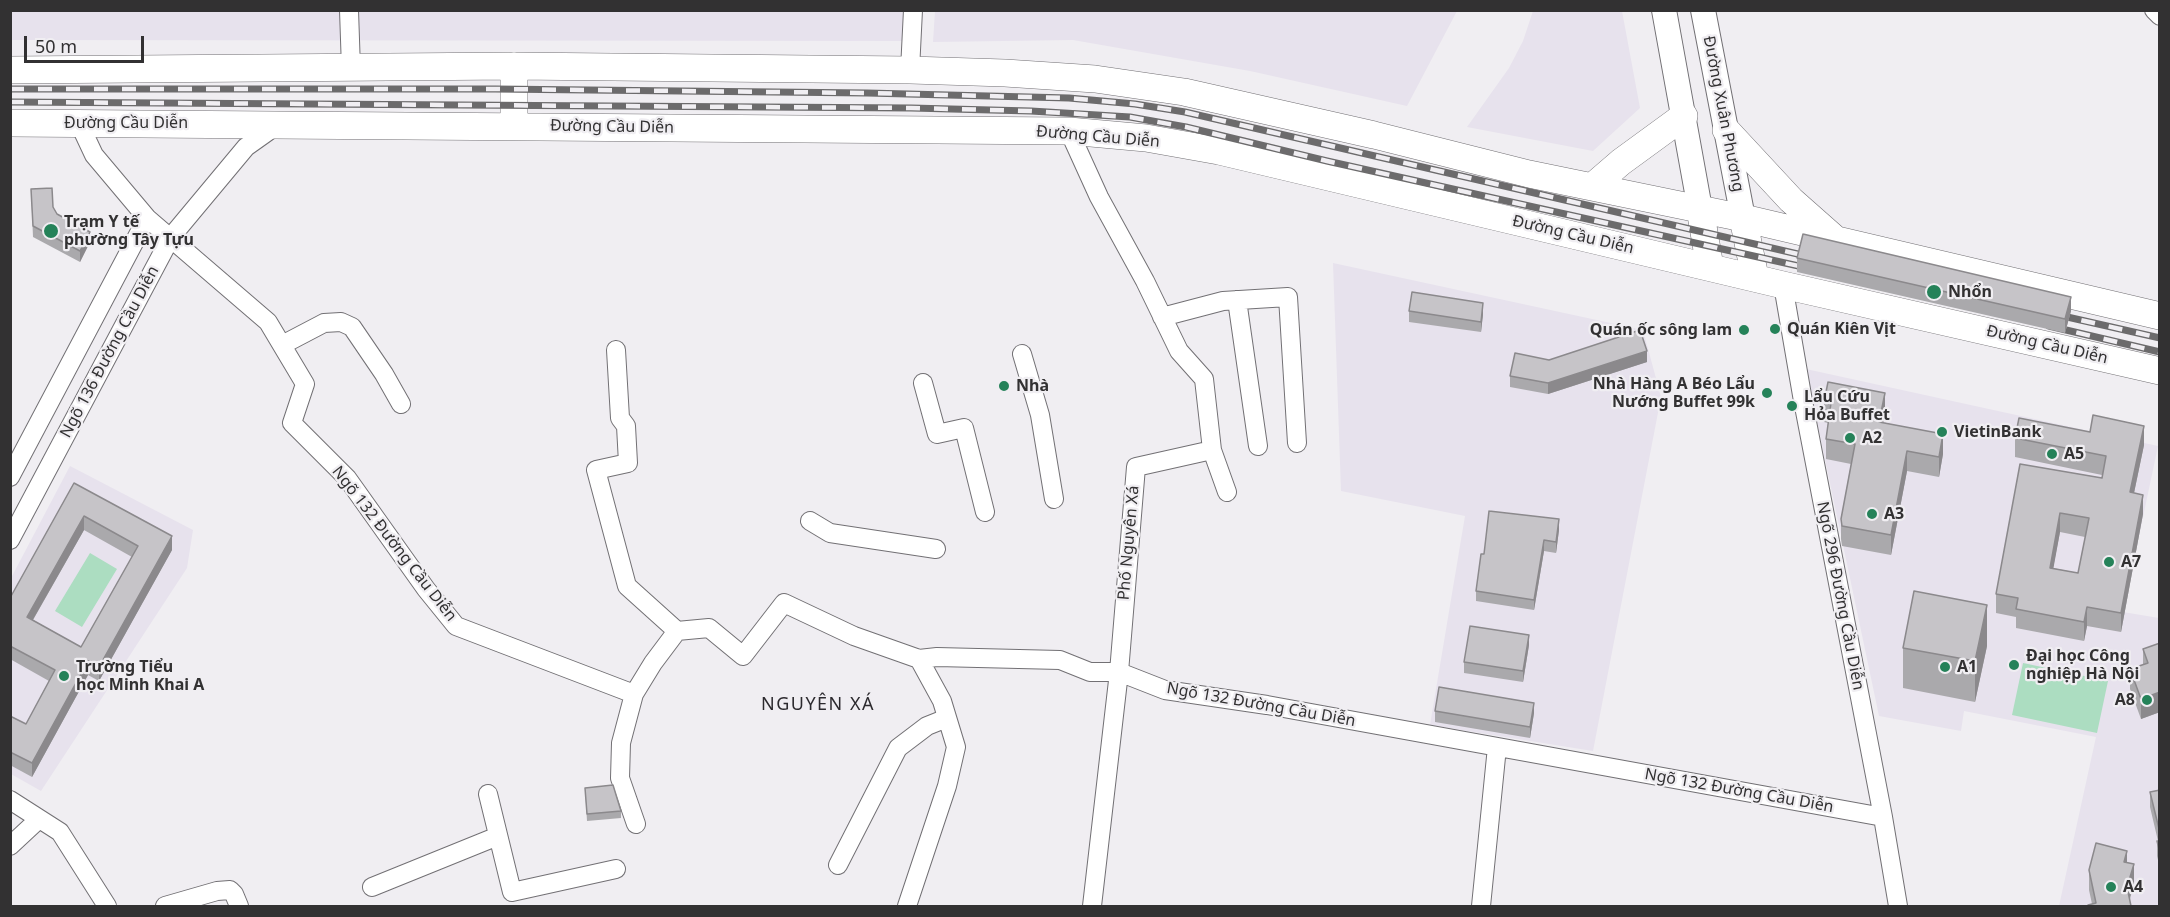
<!DOCTYPE html>
<html>
<head>
<meta charset="utf-8">
<style>
  body { margin:0 }
  #map { position:relative; width:2170px; height:917px; overflow:hidden; background:#f0eef2; font-family:"Noto Sans",sans-serif }
  canvas { display:block }
  .frame { position:absolute; inset:0; border:12px solid #323132; pointer-events:none }
  .scale { position:absolute; left:24px; top:36px; width:120px; height:27px; box-sizing:border-box; border:3px solid #323132; border-top:0; padding-left:8px; font-size:18px; line-height:21px; white-space:nowrap; color:#323132; -webkit-text-stroke:4px #f0eef2; paint-order:stroke }
</style>
</head>
<body>
<div id="map">
<canvas width="2170" height="917"></canvas>
<div class="frame"></div>
<div class="scale">50 m</div>
</div>
<script>
const ctx = document.querySelector('canvas').getContext('2d');
ctx.lineJoin = 'round';
function fill(path, color) {
  ctx.fillStyle = color;
  ctx.fill(path, 'evenodd');
}
function shape(rows) {
  const path = new Path2D();
  for (const r of rows) {
    path.moveTo(r[0], r[1]);
    for (let i = 2; i < r.length; i += 2) path.lineTo(r[i], r[i + 1]);
  }
  return path;
}
function strokePath(path, color, width, dash) {
  ctx.strokeStyle = color;
  ctx.lineWidth = width;
  ctx.lineCap = dash ? 'butt' : 'round';
  ctx.setLineDash(dash || []);
  ctx.stroke(path);
}
function drawText(font, color, halo, rows, align = 'center') {
  ctx.font = font + ' "Noto Sans",sans-serif';
  ctx.lineWidth = 4.5;
  ctx.setLineDash([]);
  ctx.textBaseline = 'middle';
  ctx.strokeStyle = halo;
  ctx.fillStyle = color;
  for (const [text, x, y, turn = 0] of rows) {
    ctx.save();
    ctx.translate(x, y);
    ctx.rotate((+turn || 0) * Math.PI / 180);
    ctx.textAlign = isNaN(turn) ? turn : align;
    if (halo) ctx.strokeText(text, 0, 0);
    ctx.fillText(text, 0, 0);
    ctx.restore();
  }
}
const built = shape([
  [11,10,908,11,907,41,11,40],
  [935,11,936,10,1457,11,1407,106,1250,71,1073,40,933,42],
  [1533,11,1622,11,1640,108,1593,151,1467,127,1509,68,1523,41],
  [1333,263,1643,330,1661,397,1593,751,1430,725,1465,516,1341,491],
  [1806,369,2158,446,2123,612,2159,618,2159,906,2059,906,2096,737,1964,711,1961,731,1879,716],
  [70,466,193,530,187,568,41,791,11,774,11,578]
]);
const green = shape([
  [90,553,117,569,82,627,55,611],
  [2023,663,2108,681,2097,733,2012,715]
]);
const minor = shape([
  [349,10,351,69],
  [2154,10,2160,16],
  [910,70,913,10],
  [79,123,94,155,147,218,268,322,305,384,292,423,347,478,426,589,456,626,634,694],
  [1069,131,1099,197,1145,281,1179,351,1204,379,1212,450,1136,467,1119,672,1092,906],
  [1783,285,1803,401,1883,817,1898,906],
  [1237,300,1258,446],
  [1162,317,1223,301,1288,297,1297,443],
  [282,345,324,323,341,322,352,327,384,374,401,404],
  [616,350,620,418,626,426,628,463,596,470,627,586,677,631],
  [1022,354,1040,415,1054,499],
  [923,383,937,434,964,428,985,512],
  [1212,450,1227,492],
  [10,477,147,218],
  [810,521,830,533,936,549],
  [10,540,171,237,246,147,277,125],
  [488,794,512,892,616,869],
  [10,800,60,832,107,906],
  [636,824,620,778,621,743,634,694,653,663,677,631,709,628,743,656,784,603,854,636,919,659,937,657,1060,660,1090,672,1119,672,1165,690,1267,705,1883,817],
  [10,846,39,819],
  [838,865,898,748,927,726,947,718],
  [372,887,498,836],
  [165,906,217,891,230,890,234,894,239,906],
  [907,906,947,786,956,747,942,701,919,659],
  [1481,906,1497,747]
]);
const major = shape([
  [1664,10,1700,209],
  [1703,10,1743,218]
]);
const highway = shape([
  [514,66,514,126],
  [10,70,514,66,910,70,1005,73,1095,79,1184,92,1374,135,1529,174,1743,218,2160,316],
  [10,123,1069,131,1146,138,1219,151,1783,285,2160,371],
  [1726,130,1791,200,1834,238],
  [1592,187,1621,162,1684,116],
  [1700,209,1710,267],
  [1743,218,1755,277]
]);
const rail = shape([
  [10,89,495,89,867,93,1069,98,1135,104,1185,112,1815,258],
  [10,102,911,108,1031,111,1130,117,1186,127,1327,161,1812,269],
  [2054,314,2160,338],
  [2049,326,2160,352]
]);
const wall = shape([
  [31,189,53,207,57,214,90,242,80,262,33,237],
  [1797,258,2071,311,2065,333,1797,272],
  [1409,311,1483,314,1481,332,1409,322],
  [1549,360,1647,362,1548,394,1510,387,1510,376],
  [1824,402,1885,413,1883,423,1943,454,1939,477,1907,471,1891,555,1842,546,1841,539,1841,519,1851,464,1826,459,1826,439,1828,423,1824,422],
  [2015,438,2144,445,2134,493,2143,514,2121,632,2087,626,2084,641,2016,628,2016,617,1996,613,1996,594,2020,464,2102,478,2102,475,2015,457],
  [2060,532,2085,537,2078,573,2053,568],
  [74,483,172,550,99,681,88,675,32,777,10,765,10,716,26,724,49,681,10,659,10,598],
  [84,530,132,557,81,647,33,620],
  [1559,530,1556,553,1544,551,1534,610,1476,601,1476,591,1484,554],
  [2160,643,2160,712,2141,719,2130,689,2130,669,2143,665,2143,649],
  [1529,645,1523,682,1464,673,1464,662],
  [1987,646,1975,702,1903,688,1903,648],
  [1435,711,1534,713,1530,738,1435,722],
  [585,788,621,811,621,818,587,821],
  [2160,790,2160,868,2157,856,2157,841,2158,841,2150,807,2150,792],
  [2127,863,2134,884,2130,899,2092,904,2089,890,2089,870]
]);
const shadedWall = shape([
  [90,232,90,242,80,262,80,251],
  [2071,297,2071,311,2065,333,2065,319],
  [1483,303,1483,314,1481,332,1481,322],
  [1647,351,1647,362,1548,394,1548,383],
  [1885,393,1885,413,1879,442,1879,422],
  [2144,426,2144,445,2130,512,2130,492],
  [1943,434,1943,454,1939,477,1939,457],
  [1907,451,1907,471,1891,555,1891,535],
  [2143,495,2143,514,2121,632,2121,613],
  [2060,513,2060,532,2050,587,2050,568],
  [84,516,84,530,27,630,27,617],
  [1559,519,1559,530,1556,553,1556,542],
  [172,536,172,550,99,681,99,667],
  [1544,540,1544,551,1534,610,1534,600],
  [1987,605,1987,646,1975,702,1975,661],
  [2087,607,2087,626,2084,641,2084,622],
  [1529,635,1529,645,1523,682,1523,671],
  [88,661,88,675,32,777,32,763],
  [2160,692,2160,712,2141,719,2141,699],
  [1534,703,1534,713,1530,738,1530,727],
  [2127,851,2127,871,2124,862],
  [2134,864,2134,884,2127,906,2127,887]
]);
const building = shape([
  [52,188,53,207,57,214,90,232,80,251,33,226,31,189,52,188],
  [1803,234,2071,297,2065,319,1797,258,1803,234],
  [1412,292,1483,303,1481,322,1409,311,1412,292],
  [1640,330,1647,351,1548,383,1510,376,1515,353,1549,360,1640,330],
  [1828,382,1885,393,1879,422,1943,434,1939,457,1907,451,1891,535,1842,526,1841,519,1855,444,1826,439,1831,403,1824,402,1828,382],
  [2093,415,2144,426,2130,492,2143,495,2121,613,2087,607,2084,622,2016,609,2018,598,1996,594,2020,464,2102,478,2106,456,2015,438,2019,418,2090,432,2093,415],
  [2060,513,2089,518,2078,573,2050,568,2060,513],
  [74,483,172,536,99,667,88,661,32,763,10,752,10,716,26,724,55,670,10,646,10,598,74,483],
  [84,516,138,546,81,647,27,617,84,516],
  [1489,511,1559,519,1556,542,1544,540,1534,600,1476,591,1481,554,1484,554,1489,511],
  [1914,591,1987,605,1975,661,1903,648,1914,591],
  [1470,626,1529,635,1523,671,1464,662,1470,626],
  [2160,643,2160,692,2141,699,2130,669,2148,663,2143,649,2160,643],
  [1439,687,1534,703,1530,727,1435,711,1439,687],
  [613,785,621,811,587,814,585,788,613,785],
  [2160,790,2160,833,2150,792,2160,790],
  [2157,841,2160,841,2160,853,2157,841],
  [2096,843,2127,851,2124,862,2134,864,2127,887,2131,906,2089,906,2088,905,2096,903,2089,870,2096,843]
]);
const markers = [
  [51,231,8,"#258259"],
  [1934,292,8,"#258259"],
  [1775,329,6,"#258259"],
  [1744,330,6,"#258259"],
  [1004,386,6,"#258259"],
  [1767,393,6,"#258259"],
  [1792,406,6,"#258259"],
  [1942,432,6,"#258259"],
  [1850,438,6,"#258259"],
  [2052,454,6,"#258259"],
  [1872,514,6,"#258259"],
  [2109,562,6,"#258259"],
  [2014,665,6,"#258259"],
  [1945,667,6,"#258259"],
  [64,676,6,"#258259"],
  [2147,700,6,"#258259"],
  [2111,887,6,"#258259"]
];
const streetNames = [
  ["Đường Xuân Phương",1723,114,79],
  ["Đường Cầu Diễn",126,123],
  ["Đường Cầu Diễn",612,127,1],
  ["Đường Cầu Diễn",1098,137,5],
  ["Đường Cầu Diễn",1573,235,13],
  ["Đường Cầu Diễn",2047,345,13],
  ["Ngõ 136 Đường Cầu Diễn",110,352,-62],
  ["Phố Nguyên Xá",1129,543,-85],
  ["Ngõ 132 Đường Cầu Diễn",394,544,52],
  ["Ngõ 296 Đường Cầu Diễn",1840,596,79],
  ["Ngõ 132 Đường Cầu Diễn",1261,705,10],
  ["Ngõ 132 Đường Cầu Diễn",1739,791,10]
];
const poiNames = [
  ["Trạm Y tế",64,222],
  ["phường Tây Tựu",64,240],
  ["Nhổn",1948,292],
  ["Quán Kiên Vịt",1787,329],
  ["Quán ốc sông lam",1732,330,"right"],
  ["Nhà Hàng A Béo Lẩu",1755,384,"right"],
  ["Nướng Buffet 99k",1755,402,"right"],
  ["Nhà",1016,386],
  ["Lẩu Cứu",1804,397],
  ["Hỏa Buffet",1804,415],
  ["VietinBank",1954,432],
  ["A2",1862,438],
  ["A5",2064,454],
  ["A3",1884,514],
  ["A7",2121,562],
  ["Đại học Công",2026,656],
  ["nghiệp Hà Nội",2026,674],
  ["Trường Tiểu",76,667],
  ["học Minh Khai A",76,685],
  ["A1",1957,667],
  ["A8",2135,700,"right"],
  ["A4",2123,887]
];
const neighbourhoodNames = [
  ["NGUYÊN XÁ",818,705]
];
fill(built, '#e7e2ed');
fill(green, '#acddc1');
strokePath(minor, '#727074', 20);
strokePath(major, '#727074', 26);
strokePath(highway, '#727074', 28);
strokePath(minor, '#fff', 18);
strokePath(major, '#fff', 24);
strokePath(highway, '#fff', 27);
strokePath(rail, '#6c6b6c', 7);
strokePath(rail, '#f0eef2', 4.5, [14]);
fill(wall, '#aaa9ac');
fill(shadedWall, '#8b898c');
fill(building, '#c6c4c8');
strokePath(building, '#8b898c', 1.5);
for (const [x, y, r, color] of markers) {
  const dot = new Path2D();
  dot.arc(x, y, r, 0, 2 * Math.PI);
  ctx.fillStyle = color;
  ctx.fill(dot);
  strokePath(dot, '#f0eef2', 2);
}
drawText('16px', '#323132', '#f0eef2', streetNames);
drawText('bold 16px', '#323132', '#f0eef2', poiNames, 'left');
ctx.letterSpacing = '1.5px';
drawText('18px', '#2c2a2e', '#f0eef2', neighbourhoodNames);
ctx.letterSpacing = '0px';
</script>
</body>
</html>
